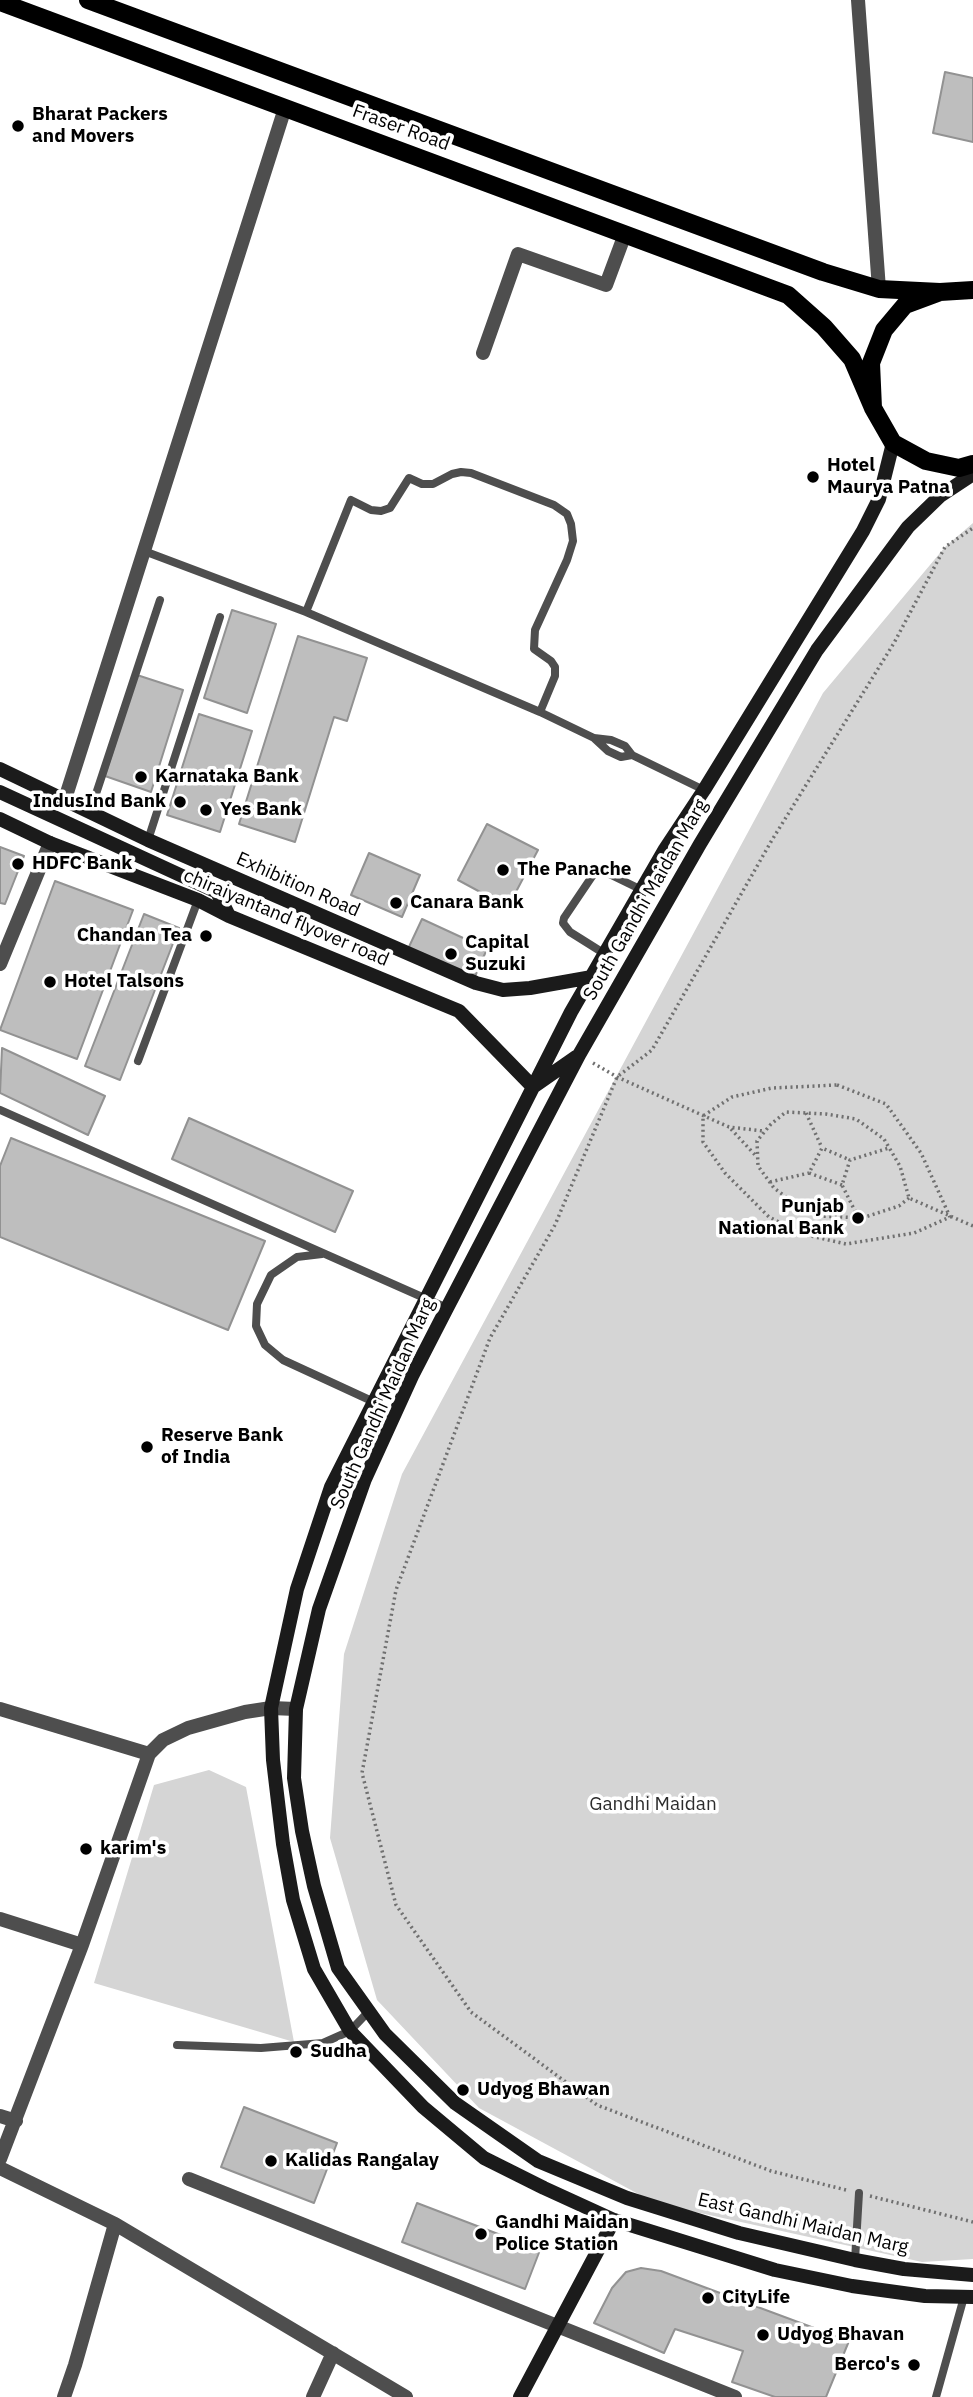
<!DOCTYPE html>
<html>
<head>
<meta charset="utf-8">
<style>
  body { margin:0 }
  canvas { display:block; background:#fff }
</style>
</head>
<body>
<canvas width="973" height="2397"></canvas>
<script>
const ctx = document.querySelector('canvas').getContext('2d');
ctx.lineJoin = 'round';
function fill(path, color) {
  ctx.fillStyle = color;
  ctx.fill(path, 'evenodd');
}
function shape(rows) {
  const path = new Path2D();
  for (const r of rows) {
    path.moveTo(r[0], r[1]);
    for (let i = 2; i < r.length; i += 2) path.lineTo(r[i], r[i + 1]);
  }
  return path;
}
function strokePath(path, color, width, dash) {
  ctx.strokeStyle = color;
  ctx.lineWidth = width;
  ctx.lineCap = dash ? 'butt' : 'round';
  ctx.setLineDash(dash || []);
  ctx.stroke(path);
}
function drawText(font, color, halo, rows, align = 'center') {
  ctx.font = font + ' "IBM Plex Sans",sans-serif';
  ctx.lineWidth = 7;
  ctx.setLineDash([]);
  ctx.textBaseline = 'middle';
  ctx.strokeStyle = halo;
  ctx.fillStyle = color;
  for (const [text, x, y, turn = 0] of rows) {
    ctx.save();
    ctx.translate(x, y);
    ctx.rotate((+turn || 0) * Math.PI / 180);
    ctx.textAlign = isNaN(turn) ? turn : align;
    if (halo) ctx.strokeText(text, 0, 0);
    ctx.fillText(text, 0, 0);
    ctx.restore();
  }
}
const green = shape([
  [973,523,973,2259,922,2262,655,2203,479,2108,377,2000,330,1838,344,1654,402,1474,823,693,945,547],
  [209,1770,246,1787,294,2042,94,1983,154,1785]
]);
const building = shape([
  [945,72,973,78,973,142,933,133,945,72],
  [232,610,276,624,247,713,204,698,232,610],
  [298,636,367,658,347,721,334,717,295,842,239,824,298,636],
  [137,675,183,690,151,792,105,776,137,675],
  [199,714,252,731,220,832,167,815,199,714],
  [487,824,538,850,508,907,458,880,487,824],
  [0,847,24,856,5,904,0,903,0,847],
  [369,853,420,875,402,917,351,895,369,853],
  [55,881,133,910,77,1059,0,1030,55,881],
  [144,914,179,928,120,1080,85,1066,144,914],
  [422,919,487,949,473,981,407,951,422,919],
  [2,1048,105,1096,88,1135,0,1093,2,1048],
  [189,1118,353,1191,335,1232,172,1159,189,1118],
  [11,1138,265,1241,228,1330,0,1237,0,1166,11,1138],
  [244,2107,337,2143,314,2203,221,2167,244,2107],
  [417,2203,540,2250,525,2289,402,2242,417,2203],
  [641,2268,661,2271,849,2341,826,2397,775,2397,732,2382,743,2351,675,2329,664,2353,594,2323,612,2288,626,2272,641,2268]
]);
const path = shape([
  [593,1063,617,1077,729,1127,763,1131],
  [837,1085,886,1104,921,1153,950,1217,914,1233,846,1244,802,1234,769,1217,725,1173,703,1142,703,1116,732,1097,772,1088,837,1085],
  [806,1113,822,1148],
  [731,1129,756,1156],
  [770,1182,809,1173],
  [842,1185,809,1173,822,1148,850,1160],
  [909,1198,899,1206,862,1218,821,1216,794,1203,774,1188,758,1166,757,1141,771,1124,786,1112,826,1114,856,1119,884,1139,900,1166,909,1198,973,1226],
  [858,1217,842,1185,850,1160,889,1148],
  [846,2190,771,2171,597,2105,471,2012,396,1905,362,1773,396,1590,490,1338,555,1225,617,1077,652,1050,772,840,894,643,945,547,973,528],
  [870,2196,973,2222]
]);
const lane = shape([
  [144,551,306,612,540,712,594,738,611,740,625,746,632,755,621,757,608,751,594,738],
  [306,612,351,500,371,510,381,511,390,508,409,478,422,484,433,484,452,474,461,472,471,473,554,505,567,514,571,524,573,541,567,560,535,630,534,649,551,661,555,667,555,676,540,712],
  [632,755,704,790],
  [90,812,160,600],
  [148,840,220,617],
  [605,954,570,932,563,923,564,918,595,872,605,872,642,890],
  [138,1061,198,900],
  [0,1110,447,1308],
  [322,1254,297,1257,271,1275,257,1304,256,1326,265,1345,283,1360,374,1402],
  [177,2045,261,2048,323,2043,350,2031,369,2011],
  [855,2260,859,2193],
  [936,2397,964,2297]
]);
const street = shape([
  [858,0,879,289],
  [483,353,518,254,606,285,625,234],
  [65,799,285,108],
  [0,964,50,843],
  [0,1709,149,1754],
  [0,1919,82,1945,0,2159],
  [82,1945,149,1754,163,1740,188,1728,245,1712,271,1708,296,1709],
  [0,2116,16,2121],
  [0,2168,115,2224,406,2397],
  [189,2179,735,2397],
  [64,2397,75,2365,115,2224],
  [313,2397,333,2353]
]);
const secondary = shape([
  [893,443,879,499,863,531,704,790,665,849,571,1012,331,1487,297,1589,271,1708,273,1760,283,1844,293,1900,314,1969,350,2031,423,2107,484,2158,544,2188,614,2220,775,2270,852,2286,925,2296,973,2297],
  [973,474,940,496,908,527,817,650,700,844,579,1055,447,1308,412,1376,365,1479,319,1609,296,1709,294,1778,302,1831,314,1886,338,1968,385,2034,455,2103,538,2161,627,2198,739,2233,855,2260,904,2269,973,2275],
  [0,769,148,840,476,983,503,990,530,988,592,977],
  [0,792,217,892,229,916],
  [0,819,50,843,198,900,229,916,459,1011,533,1087,576,1057],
  [520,2397,614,2220]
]);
const primary = shape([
  [88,0,823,272,879,289,940,292],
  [0,2,788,295,824,327,852,359,873,408],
  [973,290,940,292,905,305,884,330,871,363,873,408,893,443,926,461,959,468,973,464]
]);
const markers = [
  [18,126,7,"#000"],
  [813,477,7,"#000"],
  [141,777,7,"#000"],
  [180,802,7,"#000"],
  [206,810,7,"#000"],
  [18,864,7,"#000"],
  [503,870,7,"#000"],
  [396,903,7,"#000"],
  [206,936,7,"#000"],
  [451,954,7,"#000"],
  [50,982,7,"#000"],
  [858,1218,7,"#000"],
  [147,1447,7,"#000"],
  [86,1849,7,"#000"],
  [296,2052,7,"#000"],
  [463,2090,7,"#000"],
  [271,2161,7,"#000"],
  [481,2234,7,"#000"],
  [708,2298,7,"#000"],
  [763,2335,7,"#000"],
  [914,2365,7,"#000"]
];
const poiNames = [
  ["Bharat Packers",32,115],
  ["and Movers",32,137],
  ["Hotel",827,466],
  ["Maurya Patna",827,488],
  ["Karnataka Bank",155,777],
  ["IndusInd Bank",166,802,"right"],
  ["Yes Bank",220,810],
  ["HDFC Bank",32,864],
  ["The Panache",517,870],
  ["Canara Bank",410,903],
  ["Chandan Tea",192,936,"right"],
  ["Capital",465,943],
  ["Suzuki",465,965],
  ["Hotel Talsons",64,982],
  ["Punjab",844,1207,"right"],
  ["National Bank",844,1229,"right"],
  ["Reserve Bank",161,1436],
  ["of India",161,1458],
  ["karim's",100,1849],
  ["Sudha",310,2052],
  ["Udyog Bhawan",477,2090],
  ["Kalidas Rangalay",285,2161],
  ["Gandhi Maidan",495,2223],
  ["Police Station",495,2245],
  ["CityLife",722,2298],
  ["Udyog Bhavan",777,2335],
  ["Berco's",900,2365,"right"]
];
const streetNames = [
  ["Fraser Road",401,128,20],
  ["Exhibition Road",298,885,24],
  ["South Gandhi Maidan Marg",646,900,-60],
  ["chiraiyantand flyover road",286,918,23],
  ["South Gandhi Maidan Marg",383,1404,-66],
  ["East Gandhi Maidan Marg",803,2224,13]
];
const parkNames = [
  ["Gandhi Maidan",653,1805]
];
fill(green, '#d5d5d5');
fill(building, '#bebebe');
strokePath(building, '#929292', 2);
strokePath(path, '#707070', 3.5, [2, 3.5]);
strokePath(lane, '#4e4e4e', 8);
strokePath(street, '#4e4e4e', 14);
strokePath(secondary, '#1b1b1b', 14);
strokePath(primary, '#000', 18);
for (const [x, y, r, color] of markers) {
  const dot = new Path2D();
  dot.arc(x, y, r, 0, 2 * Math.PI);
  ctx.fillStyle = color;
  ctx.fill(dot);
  strokePath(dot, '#fff', 2.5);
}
drawText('bold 19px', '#000', '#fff', poiNames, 'left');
drawText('19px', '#000', '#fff', streetNames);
drawText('19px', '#2c2c2c', '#fff', parkNames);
</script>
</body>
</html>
